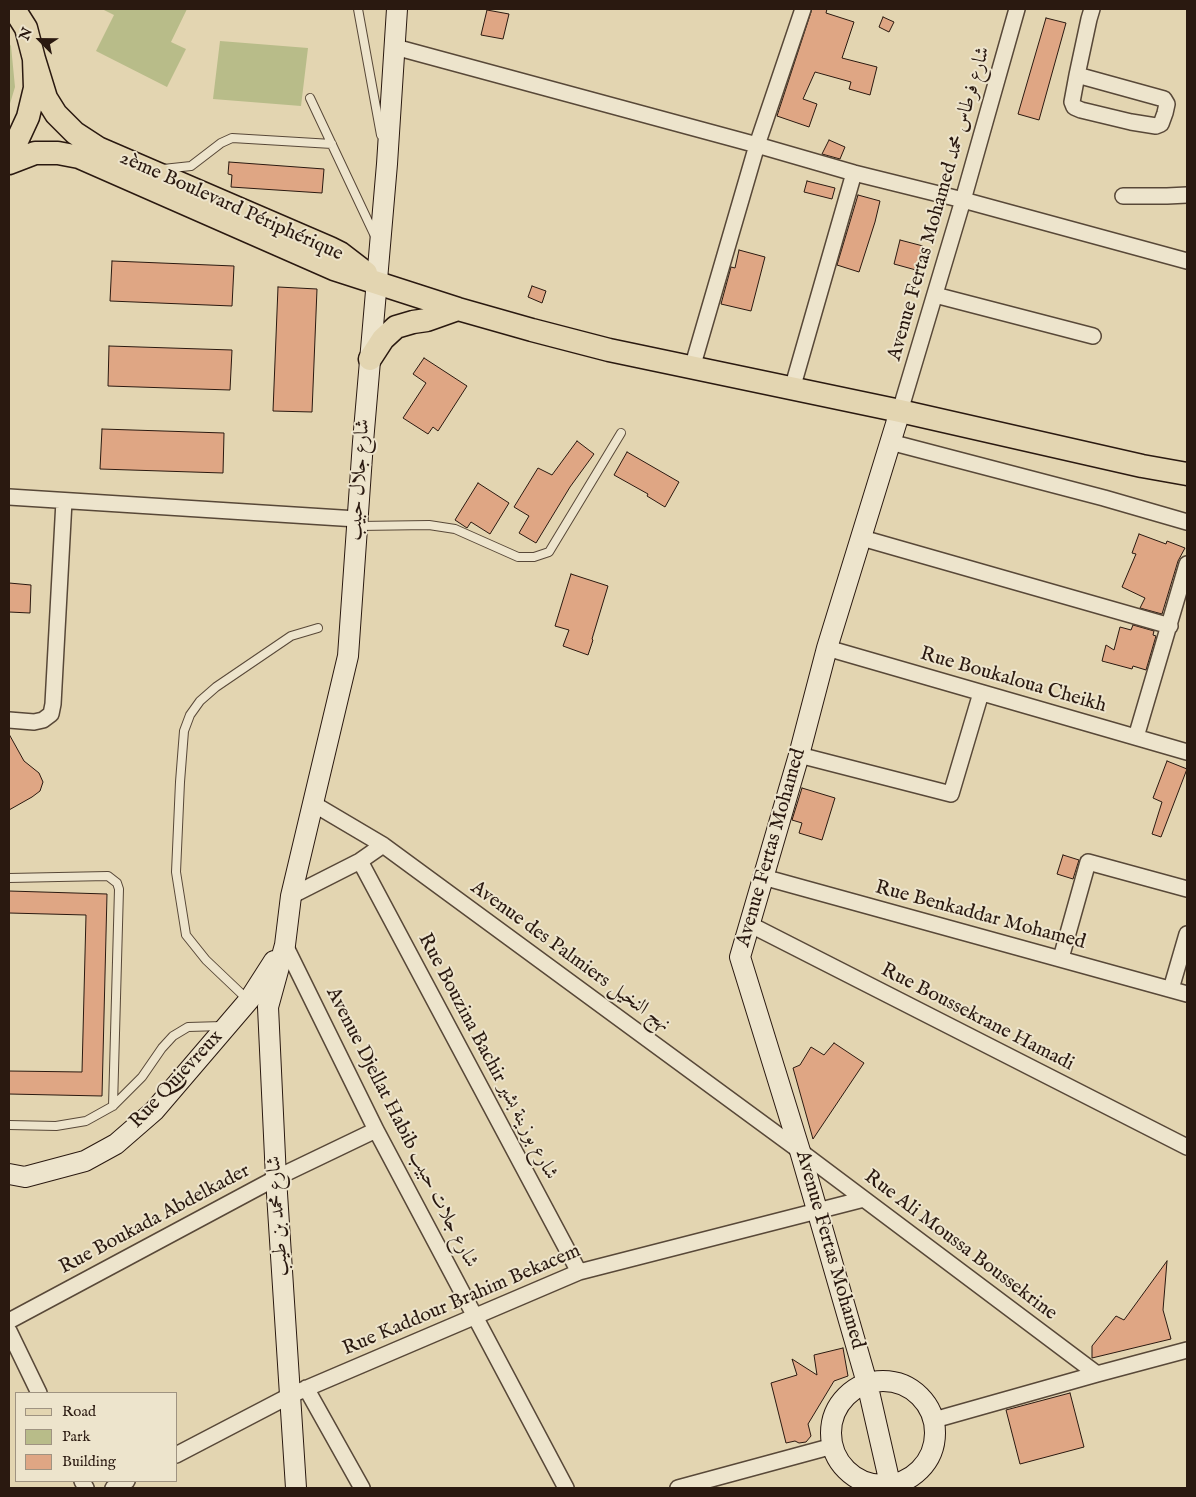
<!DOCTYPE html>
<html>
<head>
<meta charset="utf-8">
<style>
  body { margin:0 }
  #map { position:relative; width:1196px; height:1497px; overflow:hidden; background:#e3d5b1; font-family:"IM FELL English",serif }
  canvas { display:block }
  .frame { position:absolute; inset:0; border:10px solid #2a1910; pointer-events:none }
  .legend { position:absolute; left:15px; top:1392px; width:162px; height:90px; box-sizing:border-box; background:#ede4cc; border:1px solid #9f9381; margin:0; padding:6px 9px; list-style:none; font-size:15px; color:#2a1910 }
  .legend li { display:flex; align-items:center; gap:10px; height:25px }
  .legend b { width:25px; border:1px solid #9f9381 }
  .north { position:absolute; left:15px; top:15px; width:50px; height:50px; -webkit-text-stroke:4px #ede4cc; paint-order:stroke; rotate:293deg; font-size:14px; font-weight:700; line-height:20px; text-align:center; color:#2a1910 }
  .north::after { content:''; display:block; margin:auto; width:18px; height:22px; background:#2a1910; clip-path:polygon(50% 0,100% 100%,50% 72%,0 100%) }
</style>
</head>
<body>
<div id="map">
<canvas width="1196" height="1497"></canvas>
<div class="frame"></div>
<ul class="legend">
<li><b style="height:6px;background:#e3d5b1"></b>Road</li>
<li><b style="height:14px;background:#b8bc89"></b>Park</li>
<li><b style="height:14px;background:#dfa684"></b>Building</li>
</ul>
<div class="north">N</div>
</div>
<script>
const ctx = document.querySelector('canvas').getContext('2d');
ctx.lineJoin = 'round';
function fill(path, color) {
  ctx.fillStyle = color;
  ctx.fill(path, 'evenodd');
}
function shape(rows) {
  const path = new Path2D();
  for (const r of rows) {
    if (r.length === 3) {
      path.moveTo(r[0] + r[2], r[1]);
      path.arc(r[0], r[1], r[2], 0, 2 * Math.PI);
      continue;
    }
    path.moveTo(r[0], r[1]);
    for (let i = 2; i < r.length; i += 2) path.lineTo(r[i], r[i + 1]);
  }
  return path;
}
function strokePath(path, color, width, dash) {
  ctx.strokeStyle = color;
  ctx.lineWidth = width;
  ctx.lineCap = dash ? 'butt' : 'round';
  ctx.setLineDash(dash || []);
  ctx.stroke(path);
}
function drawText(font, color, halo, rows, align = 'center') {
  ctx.font = font + ' "IM FELL English",Amiri,serif';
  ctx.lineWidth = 4;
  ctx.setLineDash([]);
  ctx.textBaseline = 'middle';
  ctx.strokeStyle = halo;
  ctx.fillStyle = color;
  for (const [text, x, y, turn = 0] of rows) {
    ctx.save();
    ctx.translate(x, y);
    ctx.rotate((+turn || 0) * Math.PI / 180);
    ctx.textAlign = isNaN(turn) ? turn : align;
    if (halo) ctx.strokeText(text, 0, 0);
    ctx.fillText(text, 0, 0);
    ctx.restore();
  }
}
const green = shape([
  [102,9,187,9,171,42,186,49,167,87,96,51,114,15],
  [220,41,308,48,301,106,213,99],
  [9,43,11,46,15,87,9,107]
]);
const building = shape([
  [812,9,827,9,826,13,854,22,842,58,877,67,870,95,849,89,851,82,815,72,803,99,817,104,809,127,777,116,812,9],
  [487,10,509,14,503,39,481,35,487,10],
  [883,17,894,22,889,32,879,27,883,17],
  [1046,18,1066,23,1039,120,1018,114,1046,18],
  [829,140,845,147,840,159,822,154,829,140],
  [229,162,324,169,322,193,231,187,232,175,228,174,229,162],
  [807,181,835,188,832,199,804,192,807,181],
  [858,195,880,201,875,222,859,272,837,265,858,195],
  [900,240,923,246,916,270,894,264,900,240],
  [739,250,765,257,751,311,721,304,731,267,735,268,739,250],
  [112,261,234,266,232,306,110,301,112,261],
  [532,286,546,291,542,303,528,297,532,286],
  [278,287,317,289,312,412,273,411,278,287],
  [109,346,232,350,230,390,108,386,109,346],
  [424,358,467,386,438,431,433,427,428,434,403,418,426,383,413,374,424,358],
  [102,429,224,433,223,473,100,469,102,429],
  [577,441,594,454,570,487,536,543,519,533,529,516,514,507,538,468,552,475,577,441],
  [627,452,679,482,665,507,647,496,648,494,614,475,627,452],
  [478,483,509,503,490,534,471,522,467,528,455,520,478,483],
  [1139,534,1166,544,1167,541,1185,548,1178,561,1162,614,1140,608,1145,598,1122,587,1136,554,1132,553,1139,534],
  [571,574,608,586,592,639,593,640,588,655,563,646,569,630,555,626,571,574],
  [9,583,31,585,30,613,9,612,9,583],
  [1133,625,1154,631,1153,635,1156,636,1146,670,1133,666,1132,669,1102,661,1106,645,1114,650,1120,627,1131,630,1133,625],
  [9,734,24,761,39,773,43,782,40,791,32,797,9,810,9,734],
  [1167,761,1187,769,1161,837,1152,834,1162,802,1153,798,1167,761],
  [802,788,835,798,822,840,799,833,802,823,792,820,802,788],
  [1063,855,1079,860,1073,879,1057,874,1063,855],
  [9,891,107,894,102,1096,9,1094,9,1071,82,1072,86,915,9,913,9,891],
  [834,1043,864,1063,813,1139,793,1068,800,1065,811,1047,824,1055,834,1043],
  [1167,1261,1163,1310,1171,1339,1092,1358,1092,1346,1116,1316,1124,1320,1167,1261],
  [843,1348,848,1376,834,1381,808,1424,811,1436,806,1442,799,1443,795,1441,786,1443,771,1383,797,1375,792,1359,817,1375,814,1355,843,1348],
  [1070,1393,1084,1447,1020,1464,1006,1410,1070,1393]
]);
const lane = shape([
  [358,9,381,135],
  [310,98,375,236],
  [163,169,191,166,221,143,232,138,332,144],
  [359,526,429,525,455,529,518,557,534,557,549,552,621,433],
  [9,878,108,876,117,883,119,889,113,1106],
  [247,999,206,960,186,935,176,872,180,782,184,731,190,715,200,701,216,687,291,636,318,628],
  [9,1125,56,1126,86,1121,113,1106,142,1077,162,1048,173,1036,188,1027,222,1026]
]);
const street = shape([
  [395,47,757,145,854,173,963,200,1187,261],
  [1077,75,1164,99,1167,104,1165,113,1161,124,1156,126,1131,122,1081,110,1074,107,1072,102,1077,75,1089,19,1092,9],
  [1123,196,1167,196,1187,195],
  [935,295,1093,336],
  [692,368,757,145,803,9],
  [792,389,854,173],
  [900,411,963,200,1017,9],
  [890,442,1104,498,1187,522],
  [9,497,357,519],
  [862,538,1170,626],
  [827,648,1187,752],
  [9,720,34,722,43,720,51,714,53,704,64,501],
  [1136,737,1187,564],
  [799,755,951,794,981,693],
  [312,803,383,845,800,1151,1097,1374],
  [360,861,579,1272],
  [763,877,1187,994],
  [291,896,360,861,383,845],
  [749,924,1187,1147],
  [285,945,376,1130,566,1488],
  [1061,958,1088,862,1187,889],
  [1171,989,1187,934],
  [9,1321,276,1178,376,1130],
  [9,1331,39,1393],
  [306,1388,362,1488],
  [934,1420,1097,1374,1187,1350],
  [176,1455,291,1395,579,1272,864,1199],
  [82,1481,86,1488],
  [113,1488,127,1481],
  [678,1488,833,1446]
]);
const secondary = shape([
  [9,1174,25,1177,85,1161,116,1144,154,1111,249,1000,274,961],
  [883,1433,52],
  [296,1488,276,1178,268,1007,285,945,291,896,348,656,363,442,387,164,397,9],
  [891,1488,867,1383,800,1151,740,957,799,755,827,648,900,411]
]);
const primary = shape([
  [34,59,46,98,56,114,75,133,98,148,330,248,340,253,366,273],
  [9,152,16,143,28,117,35,88,34,59,26,28,14,9],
  [9,163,35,153,58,153,79,157,334,269,458,309,532,330,609,350,900,411,1142,466,1187,474],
  [370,359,383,339,396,327,413,322,427,320,458,309]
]);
const streetNames = [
  ["Avenue Fertas Mohamed شارع فرطاس محمد",940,204,-74],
  ["2ème Boulevard Périphérique",231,207,24],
  ["شارع جلال حبيب",360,480,-86],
  ["Rue Boukaloua Cheikh",1013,681,16],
  ["Avenue Fertas Mohamed",772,848,-74],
  ["Rue Benkaddar Mohamed",980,916,15],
  ["Avenue des Palmiers نهج النخيل",570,957,36],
  ["Rue Boussekrane Hamadi",977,1018,27],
  ["Rue Bouzina Bachir شارع بوزينة بشير",487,1057,62],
  ["Rue Quievreux",177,1080,-47],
  ["Avenue Djellat Habib شارع جلات حبيب",401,1128,63],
  ["شارع محمد بن طيب",279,1216,-94],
  ["Rue Boukada Abdelkader",155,1220,-28],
  ["Rue Ali Moussa Boussekrine",960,1246,37],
  ["Avenue Fertas Mohamed",829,1250,74],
  ["Rue Kaddour Brahim Bekacem",462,1301,-23]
];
fill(green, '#b8bc89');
fill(building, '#dfa684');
strokePath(building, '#2a1910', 1);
strokePath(lane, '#584838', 10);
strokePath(street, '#584838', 18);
strokePath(secondary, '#2a1910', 22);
strokePath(primary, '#2a1910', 25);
strokePath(lane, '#ede4cc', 8);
strokePath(street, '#ede4cc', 15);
strokePath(secondary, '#ede4cc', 20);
strokePath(primary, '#e3d5b1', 22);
drawText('20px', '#2a1910', '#ede4cc', streetNames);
</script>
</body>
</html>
